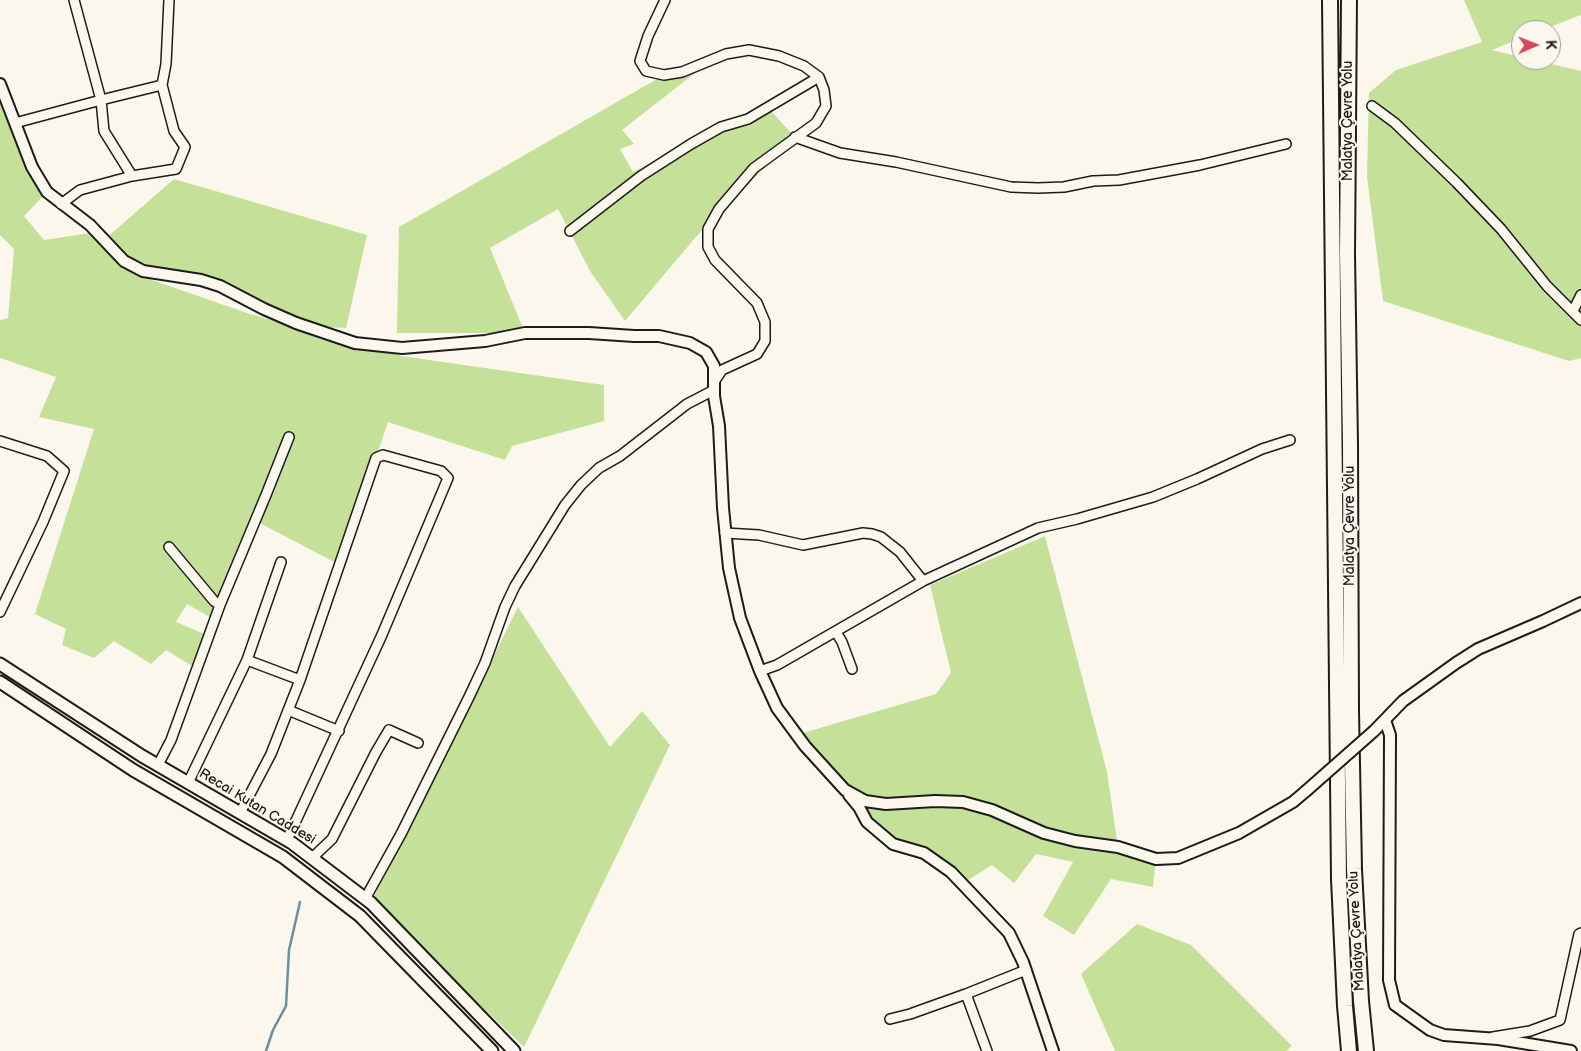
<!DOCTYPE html>
<html>
<head>
<meta charset="utf-8">
<style>
  body { margin:0 }
  #map { position:relative; width:1581px; height:1051px; overflow:hidden; background:#fbf7ec; font-family:"Balsamiq Sans",sans-serif }
  canvas { display:block }
  .north { position:absolute; left:1511px; top:20px; width:50px; height:50px; box-sizing:border-box; background:#fbf7ec; border:1px solid #a29f99; border-radius:50%; rotate:89deg; font-size:14px; font-weight:700; line-height:20px; text-align:center; color:#1c1c1c }
  .north::after { content:''; display:block; margin:auto; width:18px; height:22px; background:#d1495b; clip-path:polygon(50% 0,100% 100%,50% 72%,0 100%) }
</style>
</head>
<body>
<div id="map">
<canvas width="1581" height="1051"></canvas>
<div class="north">K</div>
</div>
<script>
const ctx = document.querySelector('canvas').getContext('2d');
ctx.lineJoin = 'round';
function fill(path, color) {
  ctx.fillStyle = color;
  ctx.fill(path, 'evenodd');
}
function shape(rows) {
  const path = new Path2D();
  for (const r of rows) {
    path.moveTo(r[0], r[1]);
    for (let i = 2; i < r.length; i += 2) path.lineTo(r[i], r[i + 1]);
  }
  return path;
}
function strokePath(path, color, width, dash) {
  ctx.strokeStyle = color;
  ctx.lineWidth = width;
  ctx.lineCap = dash ? 'butt' : 'round';
  ctx.setLineDash(dash || []);
  ctx.stroke(path);
}
function drawText(font, color, halo, rows, align = 'center') {
  ctx.font = font + ' "Balsamiq Sans",sans-serif';
  ctx.lineWidth = 4;
  ctx.setLineDash([]);
  ctx.textBaseline = 'middle';
  ctx.strokeStyle = halo;
  ctx.fillStyle = color;
  for (const [text, x, y, turn = 0] of rows) {
    ctx.save();
    ctx.translate(x, y);
    ctx.rotate((+turn || 0) * Math.PI / 180);
    ctx.textAlign = isNaN(turn) ? turn : align;
    if (halo) ctx.strokeText(text, 0, 0);
    ctx.fillText(text, 0, 0);
    ctx.restore();
  }
}
const green = shape([
  [1464,0,1581,0,1581,15,1542,30,1521,30,1521,38,1492,50,1521,57,1521,60,1535,60,1581,71,1581,358,1569,361,1383,301,1367,177,1369,93,1396,70,1482,42],
  [713,59,622,130,634,144,620,149,633,172,721,127,768,108,795,137,695,238,625,321,590,271,558,209,490,248,525,333,397,333,399,227,664,75],
  [0,84,47,192,24,216,44,240,97,232,105,239,174,179,367,235,346,328,306,326,211,283,143,271,131,262,152,280,247,313,401,356,604,385,604,421,512,446,505,460,388,422,340,565,256,521,215,620,187,604,176,622,209,636,197,669,166,650,151,664,114,641,94,658,62,645,66,629,35,614,94,429,39,417,56,377,0,358,0,320,8,318,14,249,0,235],
  [1045,536,1107,772,1118,847,1156,859,1153,887,1111,879,1074,935,1043,916,1073,862,1036,854,1014,883,992,865,962,884,924,853,893,844,867,822,865,801,845,790,796,735,936,694,951,673,930,585],
  [518,607,610,747,642,711,670,745,524,1047,372,901],
  [1137,924,1191,945,1292,1046,1286,1051,1115,1051,1081,974]
]);
const stream = shape([
  [266,1051,273,1030,286,1006,289,950,300,902]
]);
const minor = shape([
  [665,0,648,36,640,61,646,71,664,75,682,72,726,54,749,50,779,56,804,66,819,77,824,90,826,106,816,123,754,168,719,209,708,229,708,247,715,260,757,303,765,322,765,341,757,354,722,370,714,382],
  [162,85,174,131,185,147,176,169,132,176,104,131,101,100,162,85],
  [162,85,166,64,169,0],
  [1372,106,1395,123,1457,183,1501,229,1547,286,1581,320],
  [15,123,101,100,74,0],
  [795,137,840,153,896,162,1011,187,1038,188,1064,187,1093,181,1119,180,1200,165,1286,144],
  [61,204,80,190,132,176],
  [570,231,641,176,691,144,721,127,748,119,819,77],
  [1573,311,1581,295],
  [0,441,47,456,64,471,43,522,0,612],
  [725,533,759,535,803,545,863,533,872,534,881,537,900,552,923,581,1038,528,1077,519,1153,497,1197,479,1262,449,1290,440],
  [169,547,214,601,220,605],
  [836,632,842,642,852,669],
  [247,660,281,562],
  [760,671,777,665,923,581],
  [288,710,339,731],
  [158,765,171,740,220,605,266,495,289,437],
  [188,783,247,660,300,680],
  [240,813,271,754,300,680,376,458,383,455,441,471,448,478,411,566,381,637,287,840],
  [312,858,332,839,376,752,389,730,418,743],
  [365,899,401,834,469,697,485,663,505,607,515,586,565,505,581,485,599,468,620,456,687,404,714,390],
  [966,994,987,1051],
  [890,1019,910,1014,966,994,1026,970],
  [1493,1037,1530,1031,1560,1020,1579,934,1581,933]
]);
const tertiary = shape([
  [0,84,32,167,47,192,90,225,124,261,143,271,201,280,220,286,264,309,296,323,355,343,402,348,485,341,525,333,589,333,634,336,659,336,690,343,706,352,714,366,714,396,719,426,723,508,729,568,740,618,760,671,777,708,805,746,845,790,865,801,886,804,935,801,963,802,992,810,1044,833,1075,841,1118,847,1156,859,1178,858,1239,833,1293,802,1306,791],
  [1385,720,1390,735,1389,980,1395,1005,1430,1030,1444,1035,1498,1039,1571,1051],
  [1374,731,1403,701,1456,663,1478,649,1543,621,1581,603],
  [849,795,859,807,867,822,893,844,924,853,951,872,1009,933,1023,962,1053,1051]
]);
const secondary = shape([
  [0,664,142,756,292,843,371,903,514,1051],
  [0,682,133,770,283,857,360,916,492,1051]
]);
const trunk = shape([
  [1330,0,1339,879,1345,1006,1349,1051],
  [1349,0,1347,254,1350,444,1351,711,1354,869,1361,1001,1366,1051]
]);
const tertiaryBridge = shape([
  [1306,791,1374,731]
]);
const streetNames = [
  ["Malatya Çevre Yolu",1348,121,-90],
  ["Malatya Çevre Yolu",1350,526,-90],
  ["Recai Kutan Caddesi",257,807,31],
  ["Malatya Çevre Yolu",1357,931,-93]
];
fill(green, '#c5e199');
strokePath(stream, '#688fa2', 2.5);
strokePath(minor, '#1c1c1c', 12);
strokePath(tertiary, '#1c1c1c', 14);
strokePath(secondary, '#1c1c1c', 15);
strokePath(trunk, '#1c1c1c', 18);
strokePath(minor, '#fbf7ec', 9);
strokePath(tertiary, '#fbf7ec', 10);
strokePath(secondary, '#fbf7ec', 11);
strokePath(trunk, '#fbf7ec', 14);
strokePath(tertiaryBridge, '#1c1c1c', 14, []);
strokePath(tertiaryBridge, '#fbf7ec', 10);
drawText('14px', '#1c1c1c', '#fbf7ec', streetNames);
</script>
</body>
</html>
